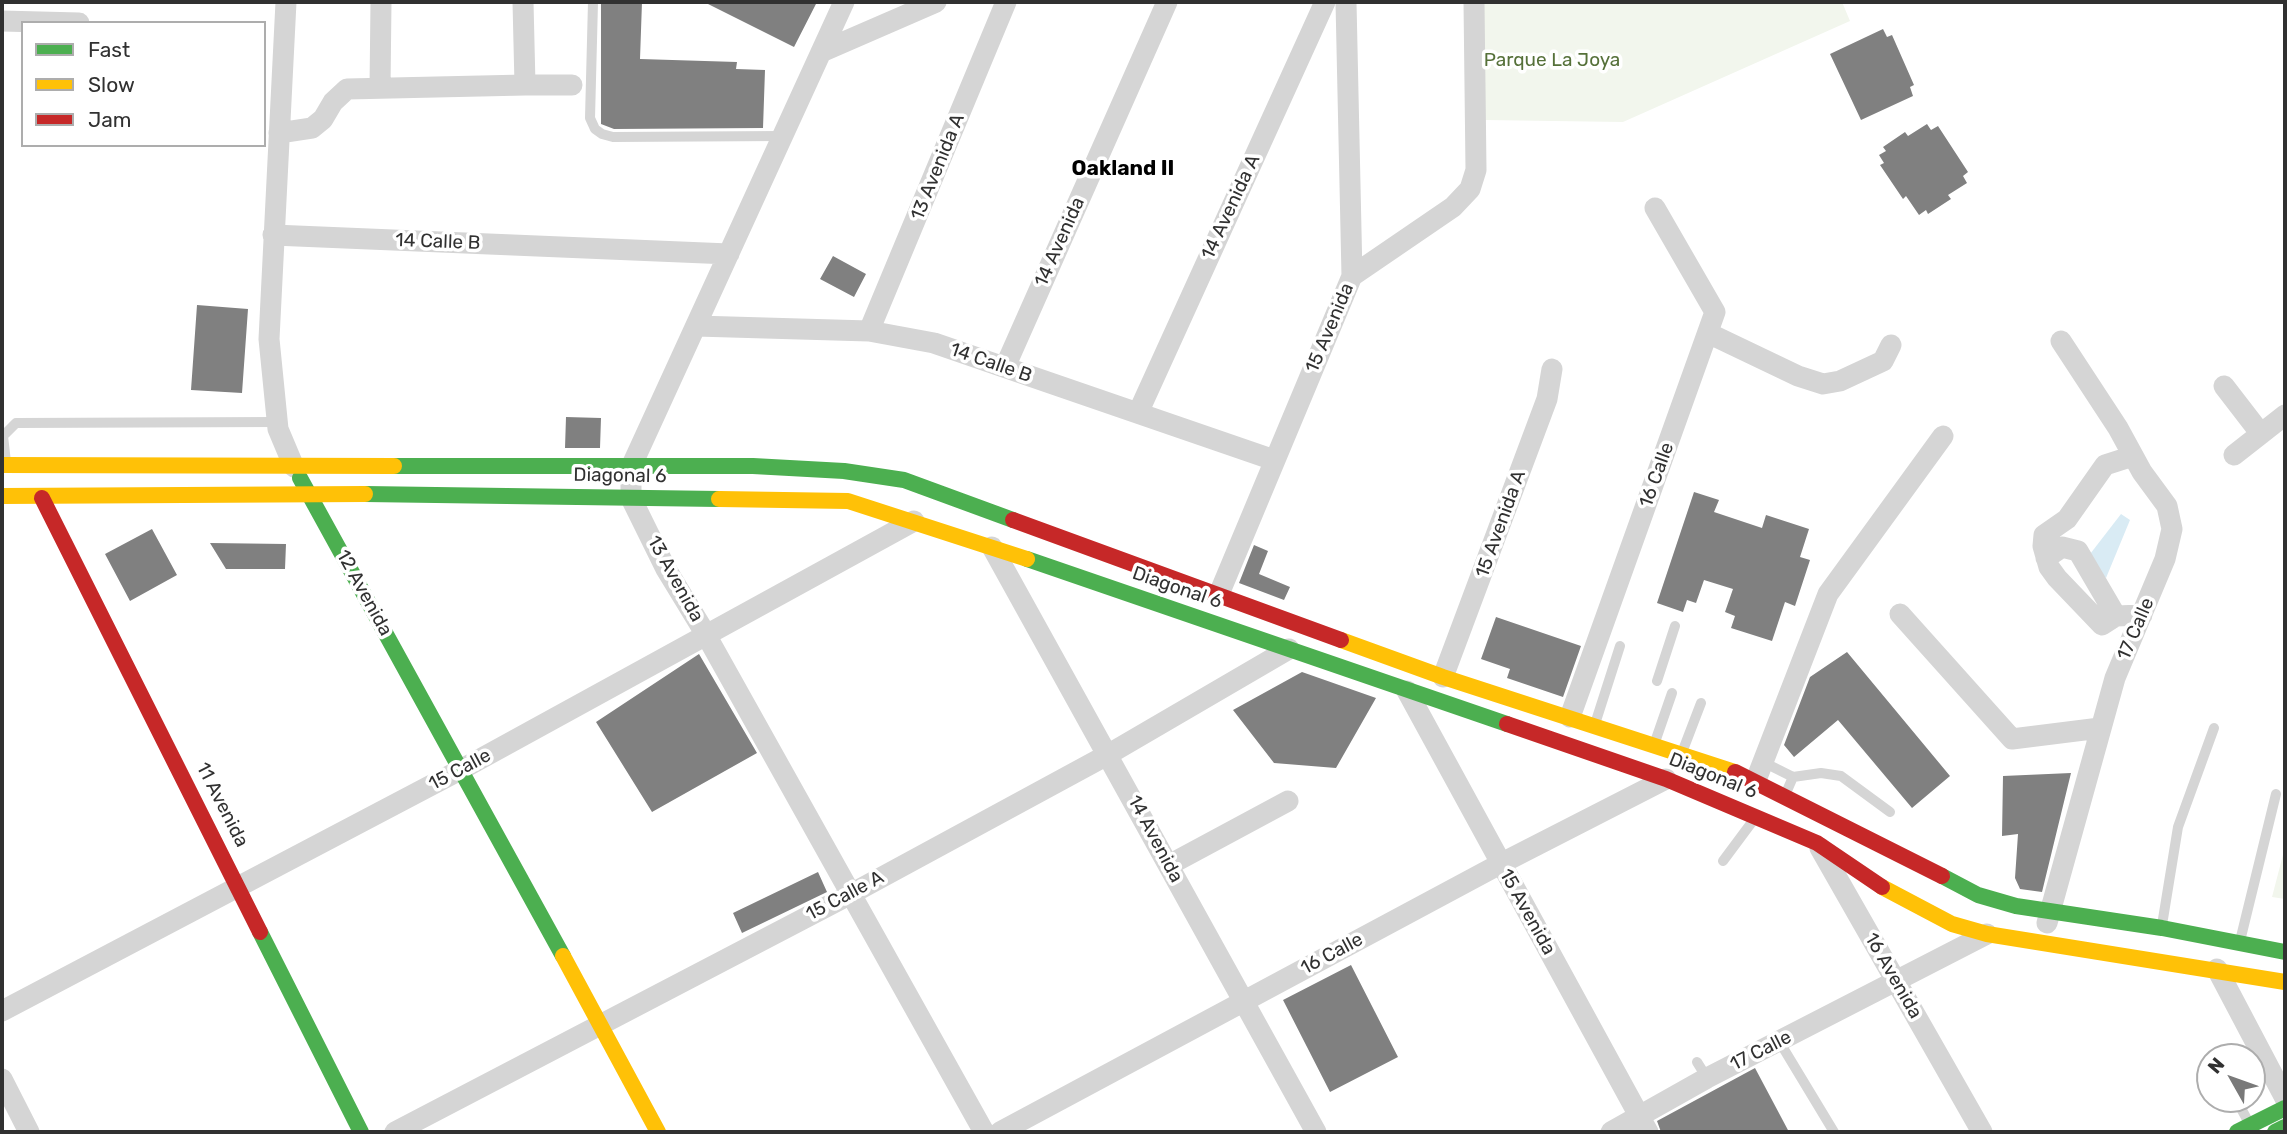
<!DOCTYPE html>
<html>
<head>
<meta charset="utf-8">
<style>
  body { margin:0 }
  #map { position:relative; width:2287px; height:1134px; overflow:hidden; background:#fff; font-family:Rubik,sans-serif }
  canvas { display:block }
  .frame { position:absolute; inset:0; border:4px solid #313131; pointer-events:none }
  .legend { position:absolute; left:21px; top:21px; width:245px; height:126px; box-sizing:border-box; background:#fff; border:2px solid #adadad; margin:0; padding:9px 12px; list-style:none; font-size:21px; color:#313131 }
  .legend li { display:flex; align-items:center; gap:14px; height:35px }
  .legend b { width:35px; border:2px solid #adadad }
  .north { position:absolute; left:2196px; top:1043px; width:70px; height:70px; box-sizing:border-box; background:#fff; border:2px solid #adadad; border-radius:50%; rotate:310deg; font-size:19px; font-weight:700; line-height:28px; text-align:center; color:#313131 }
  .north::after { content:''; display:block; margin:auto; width:24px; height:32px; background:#797979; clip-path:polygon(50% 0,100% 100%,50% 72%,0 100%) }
</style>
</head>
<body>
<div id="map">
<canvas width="2287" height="1134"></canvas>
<div class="frame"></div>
<ul class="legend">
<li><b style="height:9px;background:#4caf50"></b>Fast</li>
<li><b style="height:9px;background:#ffc107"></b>Slow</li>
<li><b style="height:9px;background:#c62828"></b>Jam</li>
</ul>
<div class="north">N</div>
</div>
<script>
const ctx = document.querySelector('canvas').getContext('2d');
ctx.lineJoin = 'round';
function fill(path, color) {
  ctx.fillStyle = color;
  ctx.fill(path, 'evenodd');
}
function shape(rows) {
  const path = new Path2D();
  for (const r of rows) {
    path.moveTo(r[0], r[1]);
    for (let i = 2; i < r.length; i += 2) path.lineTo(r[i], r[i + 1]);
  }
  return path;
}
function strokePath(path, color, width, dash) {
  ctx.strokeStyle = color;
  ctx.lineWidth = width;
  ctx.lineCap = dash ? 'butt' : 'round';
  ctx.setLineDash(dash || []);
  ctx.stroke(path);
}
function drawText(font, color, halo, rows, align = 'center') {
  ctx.font = font + ' Rubik,sans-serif';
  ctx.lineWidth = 7;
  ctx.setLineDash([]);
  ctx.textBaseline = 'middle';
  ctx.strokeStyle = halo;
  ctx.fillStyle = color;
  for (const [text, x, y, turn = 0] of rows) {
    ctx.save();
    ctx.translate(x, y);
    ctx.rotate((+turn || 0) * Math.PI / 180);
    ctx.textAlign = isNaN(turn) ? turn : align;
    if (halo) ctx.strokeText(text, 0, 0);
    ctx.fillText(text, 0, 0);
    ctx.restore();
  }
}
const green = shape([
  [1482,2,1842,2,1850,21,1623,122,1484,120],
  [2285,847,2285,899,2272,897]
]);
const water = shape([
  [2121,514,2130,520,2106,578,2087,558]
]);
const building = shape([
  [601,2,642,2,640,59,737,62,736,69,765,70,763,128,614,129,601,124],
  [704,2,817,2,794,47],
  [1883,29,1887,37,1892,35,1914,85,1910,87,1913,96,1861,120,1830,54],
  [1927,124,1931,130,1938,126,1968,172,1963,176,1967,183,1948,195,1951,199,1928,214,1926,210,1919,215,1906,196,1903,199,1880,165,1884,163,1879,155,1886,151,1883,147,1905,132,1908,136],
  [833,256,866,274,854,297,820,279],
  [197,305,248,309,242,393,191,390],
  [566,417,601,418,600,448,565,448],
  [1694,492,1719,500,1714,512,1762,528,1766,515,1809,529,1800,557,1810,560,1795,606,1785,602,1772,641,1731,628,1735,616,1725,612,1733,589,1704,580,1696,603,1687,600,1683,612,1657,603],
  [152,529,177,575,130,601,105,554],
  [210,543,286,544,285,569,226,569],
  [1254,545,1268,551,1259,574,1290,587,1284,600,1239,583],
  [1496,617,1581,646,1563,697,1507,678,1510,669,1481,659],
  [1847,652,1950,776,1912,808,1838,720,1794,757,1784,745,1810,677],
  [699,654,757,753,652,812,596,722],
  [1302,672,1376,698,1336,768,1274,763,1233,710],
  [2071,773,2042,892,2020,889,2015,878,2018,834,2002,836,2003,776],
  [818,872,827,892,742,933,733,913],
  [1351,965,1398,1057,1330,1092,1283,1000],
  [1755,1068,1789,1132,1661,1132,1657,1121]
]);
const lane = shape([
  [593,2,590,118,595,129,602,134,613,137,783,136],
  [6,462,3,436,16,423,276,422],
  [1657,681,1675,626],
  [1595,724,1620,646],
  [1655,742,1672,693],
  [1683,750,1701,703],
  [1763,762,1793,777],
  [1786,793,1793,777,1821,773,1841,776,1890,812],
  [1723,861,1755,818],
  [2162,925,2178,827,2214,728],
  [2240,941,2276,794],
  [1779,1041,1834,1132],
  [1697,1062,1707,1078],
  [2236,1099,2249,1123]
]);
const street = shape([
  [286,2,269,339,278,429,294,467],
  [844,2,631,467,631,498,666,569,705,633,984,1132],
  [2,21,79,23],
  [821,52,936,2],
  [525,85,572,85],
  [380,88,381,2],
  [279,133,312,128,323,119,333,102,347,89,525,85,523,2],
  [273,235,729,254],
  [1352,276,1453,207,1470,189,1476,170,1474,2],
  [696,326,869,331,934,343,1274,460],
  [869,331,1006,2],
  [1708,333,1798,376,1823,384,1840,381,1883,361,1891,345],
  [1005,367,1167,2],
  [2224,386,2261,434],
  [1138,413,1325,2],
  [2234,455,2285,415],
  [2133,456,2105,465,2067,519,2044,535,2043,546,2049,567,2057,578,2102,625,2116,616,2142,615],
  [992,547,1316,1132],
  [2046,558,2062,547,2078,551,2116,616],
  [1219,594,1352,276,1346,2],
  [1900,614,2012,739,2100,728],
  [1443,677,1547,399,1552,369],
  [1407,691,1648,1132],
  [1570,717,1715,312,1655,208],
  [1756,780,1828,594,1943,436],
  [1820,848,1982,1132],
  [1169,865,1288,801],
  [2047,923,2115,678,2165,559,2172,529,2167,506,2142,472,2118,428,2061,341],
  [2217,969,2285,1098],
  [2,1011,462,769,914,521],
  [2,1079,29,1132],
  [395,1132,849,895,1109,754,1289,649],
  [1000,1132,1500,864,1666,779],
  [1611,1132,1707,1078,1987,934]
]);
const fast = shape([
  [394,466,753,466,844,471,904,480,1013,520],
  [300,478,563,956],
  [365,494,719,499],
  [1027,559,1507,724],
  [1942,876,1978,895,2016,906,2162,928,2285,952],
  [260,932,361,1132],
  [2237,1132,2285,1108],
  [2275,1132,2285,1127]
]);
const slow = shape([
  [2,465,394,466],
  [2,496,365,494],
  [719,499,848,501,1027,559],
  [1341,640,1443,677,1735,772],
  [1882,887,1952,924,1987,934,2285,982],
  [563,956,658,1132]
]);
const jam = shape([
  [42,498,260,932],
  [1013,520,1341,640],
  [1507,724,1666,779,1817,843,1882,887],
  [1735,772,1942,876]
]);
const parkNames = [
  ["Parque La Joya",1552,61]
];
const streetNames = [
  ["13 Avenida A",938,167,-68],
  ["14 Avenida A",1231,207,-65],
  ["14 Calle B",438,242,2],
  ["14 Avenida",1060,242,-66],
  ["15 Avenida",1330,328,-67],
  ["14 Calle B",991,363,19],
  ["16 Calle",1657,475,-70],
  ["Diagonal 6",620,476,1],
  ["15 Avenida A",1501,524,-70],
  ["13 Avenida",675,579,61],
  ["Diagonal 6",1177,588,19],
  ["12 Avenida",364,593,61],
  ["17 Calle",2136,629,-67],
  ["15 Calle",460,770,-28],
  ["Diagonal 6",1713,776,22],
  ["11 Avenida",222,805,63],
  ["14 Avenida",1155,839,62],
  ["15 Calle A",845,896,-28],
  ["15 Avenida",1527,912,61],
  ["16 Calle",1332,954,-28],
  ["16 Avenida",1893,976,60],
  ["17 Calle",1761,1051,-27]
];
const neighbourhoodNames = [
  ["Oakland II",1123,169]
];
fill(green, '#f2f6ed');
fill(water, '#d9ebf4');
fill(building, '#808080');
strokePath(lane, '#d5d5d5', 10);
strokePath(street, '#d5d5d5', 21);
strokePath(fast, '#4caf50', 16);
strokePath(slow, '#ffc107', 16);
strokePath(jam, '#c62828', 16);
drawText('19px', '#56713a', '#fff', parkNames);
drawText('19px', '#313131', '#fff', streetNames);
drawText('bold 21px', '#000', '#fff', neighbourhoodNames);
</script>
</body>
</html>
